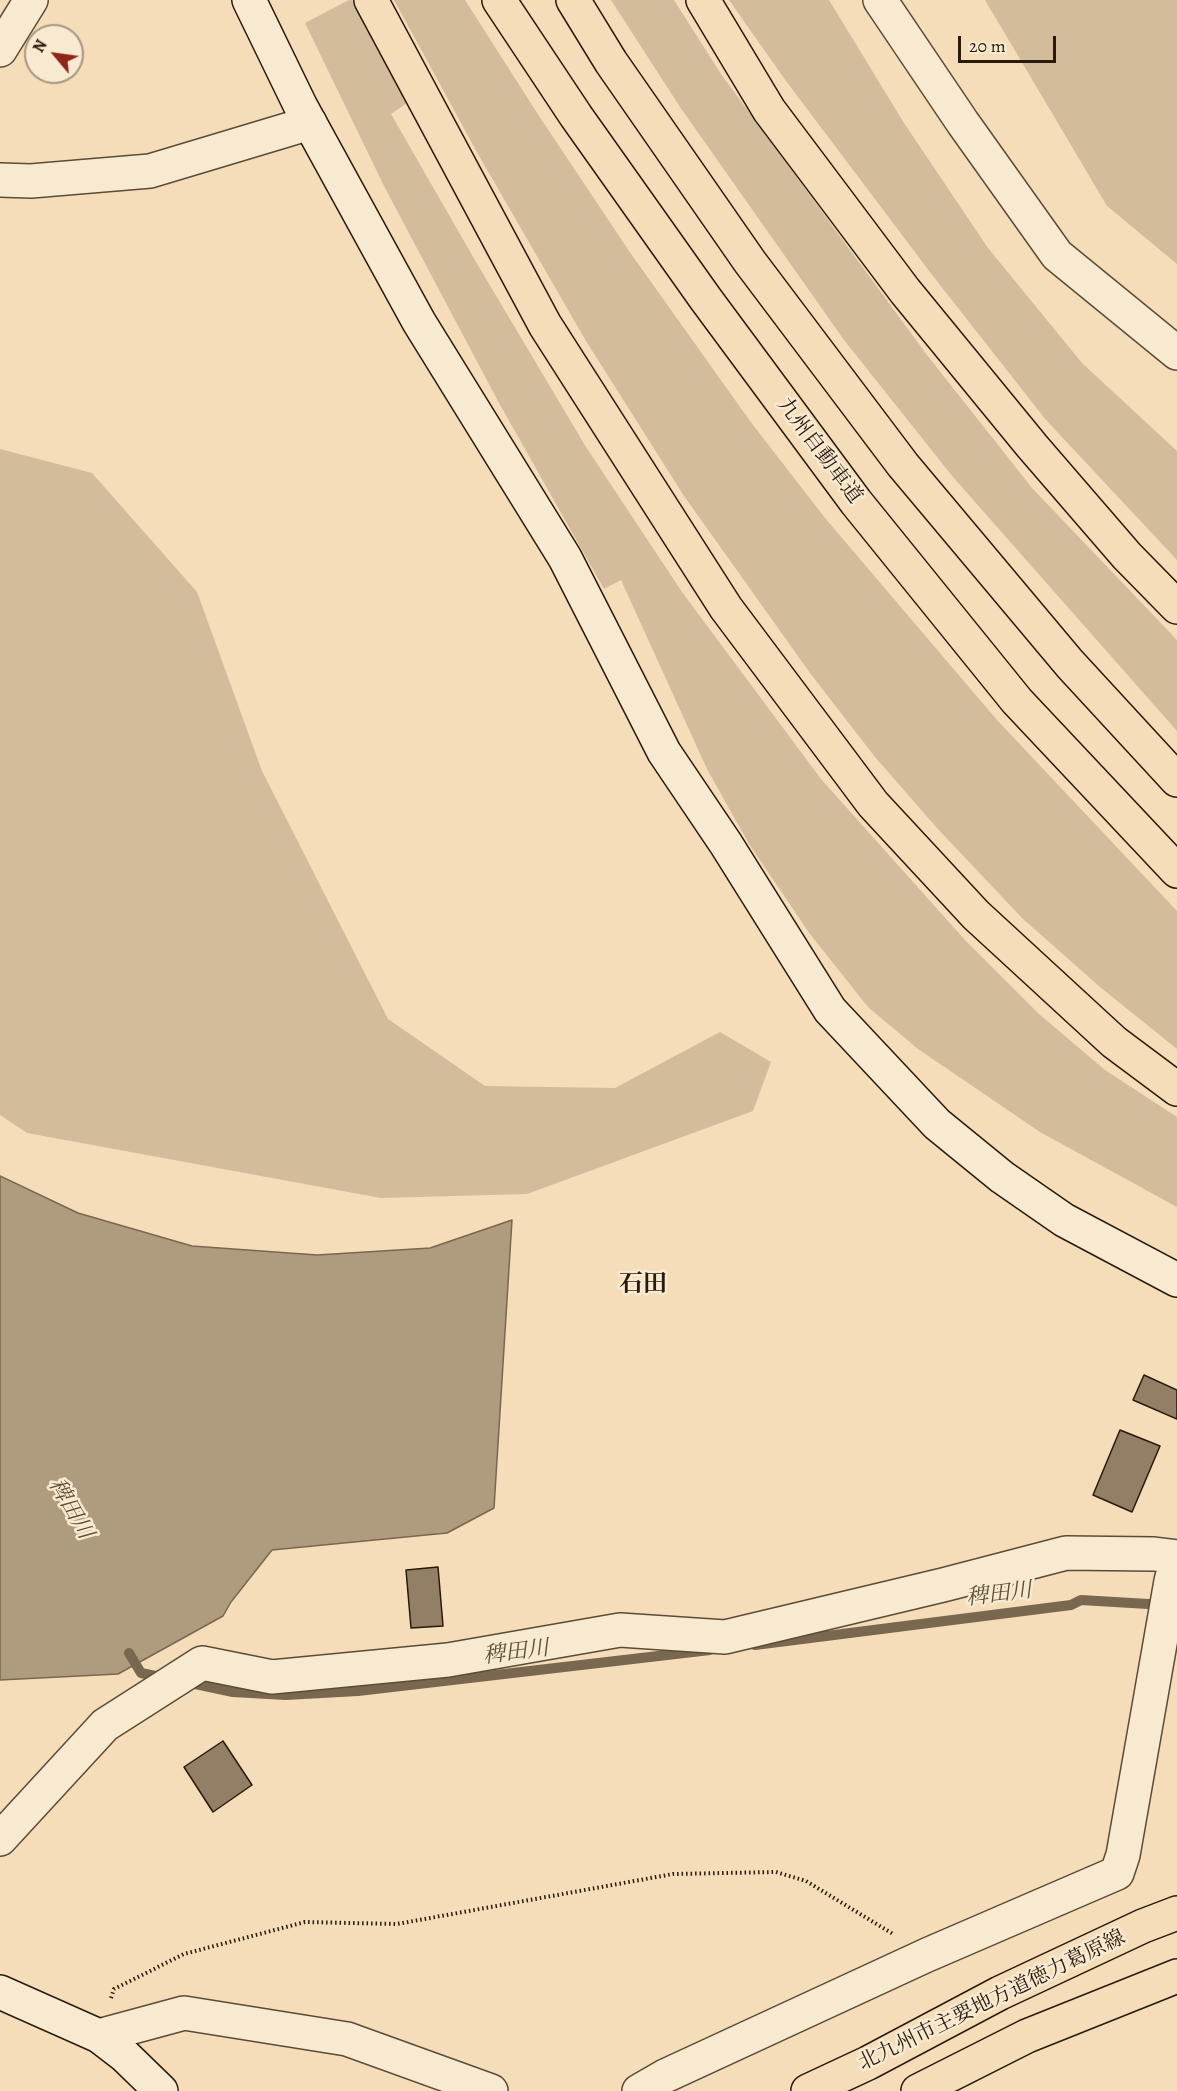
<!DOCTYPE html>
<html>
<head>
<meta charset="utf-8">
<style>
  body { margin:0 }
  #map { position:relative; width:1177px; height:2091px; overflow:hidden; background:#f4ddb8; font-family:Alegreya,serif }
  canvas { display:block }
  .north { position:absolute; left:24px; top:24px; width:60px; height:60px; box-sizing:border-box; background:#f8e9d1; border:2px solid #a69682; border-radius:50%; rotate:299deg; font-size:16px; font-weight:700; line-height:24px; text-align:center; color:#2a1a0c }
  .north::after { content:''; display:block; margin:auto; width:21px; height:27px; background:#8f2418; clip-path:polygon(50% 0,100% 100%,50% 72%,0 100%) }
  .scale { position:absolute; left:958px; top:36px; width:98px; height:27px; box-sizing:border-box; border:3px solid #2a1a0c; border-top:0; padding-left:8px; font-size:18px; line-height:21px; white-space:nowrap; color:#2a1a0c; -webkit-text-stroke:4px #f8e9d1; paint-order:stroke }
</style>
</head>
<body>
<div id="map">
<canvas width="1177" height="2091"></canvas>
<div class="north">N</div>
<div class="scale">20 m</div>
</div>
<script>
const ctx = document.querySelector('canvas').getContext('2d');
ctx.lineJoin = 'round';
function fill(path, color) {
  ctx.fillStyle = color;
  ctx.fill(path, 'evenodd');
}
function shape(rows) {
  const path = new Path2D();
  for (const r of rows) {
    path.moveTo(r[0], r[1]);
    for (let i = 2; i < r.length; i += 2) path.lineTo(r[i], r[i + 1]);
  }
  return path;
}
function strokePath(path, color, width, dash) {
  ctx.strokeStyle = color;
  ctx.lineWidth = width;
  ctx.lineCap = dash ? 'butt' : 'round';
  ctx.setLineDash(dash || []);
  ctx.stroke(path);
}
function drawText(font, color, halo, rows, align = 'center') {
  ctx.font = font + ' Alegreya,"Noto Serif JP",serif';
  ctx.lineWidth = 5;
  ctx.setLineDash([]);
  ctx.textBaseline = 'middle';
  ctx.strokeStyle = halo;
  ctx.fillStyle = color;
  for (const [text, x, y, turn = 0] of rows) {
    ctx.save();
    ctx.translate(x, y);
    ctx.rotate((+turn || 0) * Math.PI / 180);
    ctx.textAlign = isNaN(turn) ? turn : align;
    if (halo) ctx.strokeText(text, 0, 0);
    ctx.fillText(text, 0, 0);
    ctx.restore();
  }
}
const green = shape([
  [349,0,352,0,407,103,391,114,476,262,586,447,682,592,821,779,965,940,1039,1014,1105,1070,1177,1117,1177,1207,1040,1132,918,1049,868,1007,810,934,749,844,707,769,621,580,604,589,499,403,385,188,305,23],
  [394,0,465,0,539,116,629,251,750,421,825,518,997,720,1177,911,1177,1049,1100,987,1022,918,937,828,875,757,810,673,684,496,586,341,478,154],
  [611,0,674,0,721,74,927,355,1032,488,1177,640,1177,731,953,477,844,340,680,107],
  [729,0,829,0,904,123,988,248,1082,363,1177,451,1177,560,1046,420,933,276,786,81],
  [985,0,1177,0,1177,264,1107,206],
  [0,449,92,473,197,592,262,771,388,1019,485,1086,615,1088,720,1032,771,1062,753,1111,527,1194,381,1198,27,1133,0,1115]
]);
const water = shape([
  [0,1176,78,1213,192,1246,317,1255,430,1248,512,1220,494,1508,447,1533,272,1550,231,1602,223,1616,118,1674,0,1680,0,1176]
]);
const stream = shape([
  [755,1645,1071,1605,1081,1600,1165,1605],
  [129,1653,141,1673,165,1678],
  [186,1682,233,1692,286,1695,358,1691,710,1650]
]);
const building = shape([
  [1144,1375,1177,1390,1177,1419,1133,1400,1144,1375],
  [1120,1430,1160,1446,1132,1512,1093,1495,1120,1430],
  [438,1567,443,1626,411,1628,406,1570,438,1567],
  [223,1741,252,1785,213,1812,184,1767,223,1741]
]);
const path = shape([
  [111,1998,114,1989,184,1954,305,1922,397,1924,673,1874,776,1872,806,1881,893,1934]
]);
const street = shape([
  [880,0,963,123,1057,255,1177,353],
  [0,50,31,0],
  [0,180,31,181,150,171,310,123],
  [0,1839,105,1725,202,1663,272,1677,448,1660,620,1630,725,1637,943,1585,1066,1553,1154,1554,1177,1557],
  [99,2036,184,2013,347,2039,491,2091],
  [639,2091,665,2076,927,1955,1117,1873,1123,1855,1171,1581,1177,1559]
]);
const secondary = shape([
  [249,0,301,107,419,322,565,558,664,752,726,844,830,1010,937,1124,1002,1177,1064,1220,1177,1280],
  [0,1992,99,2036,125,2056,161,2091]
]);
const primary = shape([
  [808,2091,868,2063,1000,1993,1143,1926,1177,1913],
  [918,2091,1027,2036,1177,1976]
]);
const highway = shape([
  [371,0,545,325,726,608,873,804,976,915,1114,1042,1177,1089],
  [499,0,576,116,705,298,856,502,1017,701,1177,871],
  [573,0,611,62,750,262,903,465,1070,664,1177,780],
  [703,0,769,110,905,291,1032,446,1127,556,1177,607]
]);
const streetNames = [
  ["九州自動車道",819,451,53],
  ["北九州市主要地方道徳力葛原線",992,2001,-26]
];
const waterNames = [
  ["稗田川",70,1509,60],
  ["稗田川",999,1595,-7],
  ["稗田川",516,1653,-7]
];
const quarterNames = [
  ["石田",643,1285]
];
fill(green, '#d2bc9b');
fill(water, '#af9b7e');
strokePath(water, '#7a6750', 1.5);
strokePath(stream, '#7a6750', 10);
fill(building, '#937f65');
strokePath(building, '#2a1a0c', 1.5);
strokePath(street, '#5c4b37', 36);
strokePath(secondary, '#2a1a0c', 36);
strokePath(primary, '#2a1a0c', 36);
strokePath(highway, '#2a1a0c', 36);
strokePath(path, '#2a1a0c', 4, [1.5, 3]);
strokePath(street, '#f8e9d1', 33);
strokePath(secondary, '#f8e9d1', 33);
strokePath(primary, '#f4ddb8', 33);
strokePath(highway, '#f4ddb8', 33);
drawText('21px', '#2a1a0c', '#f8e9d1', streetNames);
drawText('italic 22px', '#5f4e3a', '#f8e9d1', waterNames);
drawText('bold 24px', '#2a1a0c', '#f8e9d1', quarterNames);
</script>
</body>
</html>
